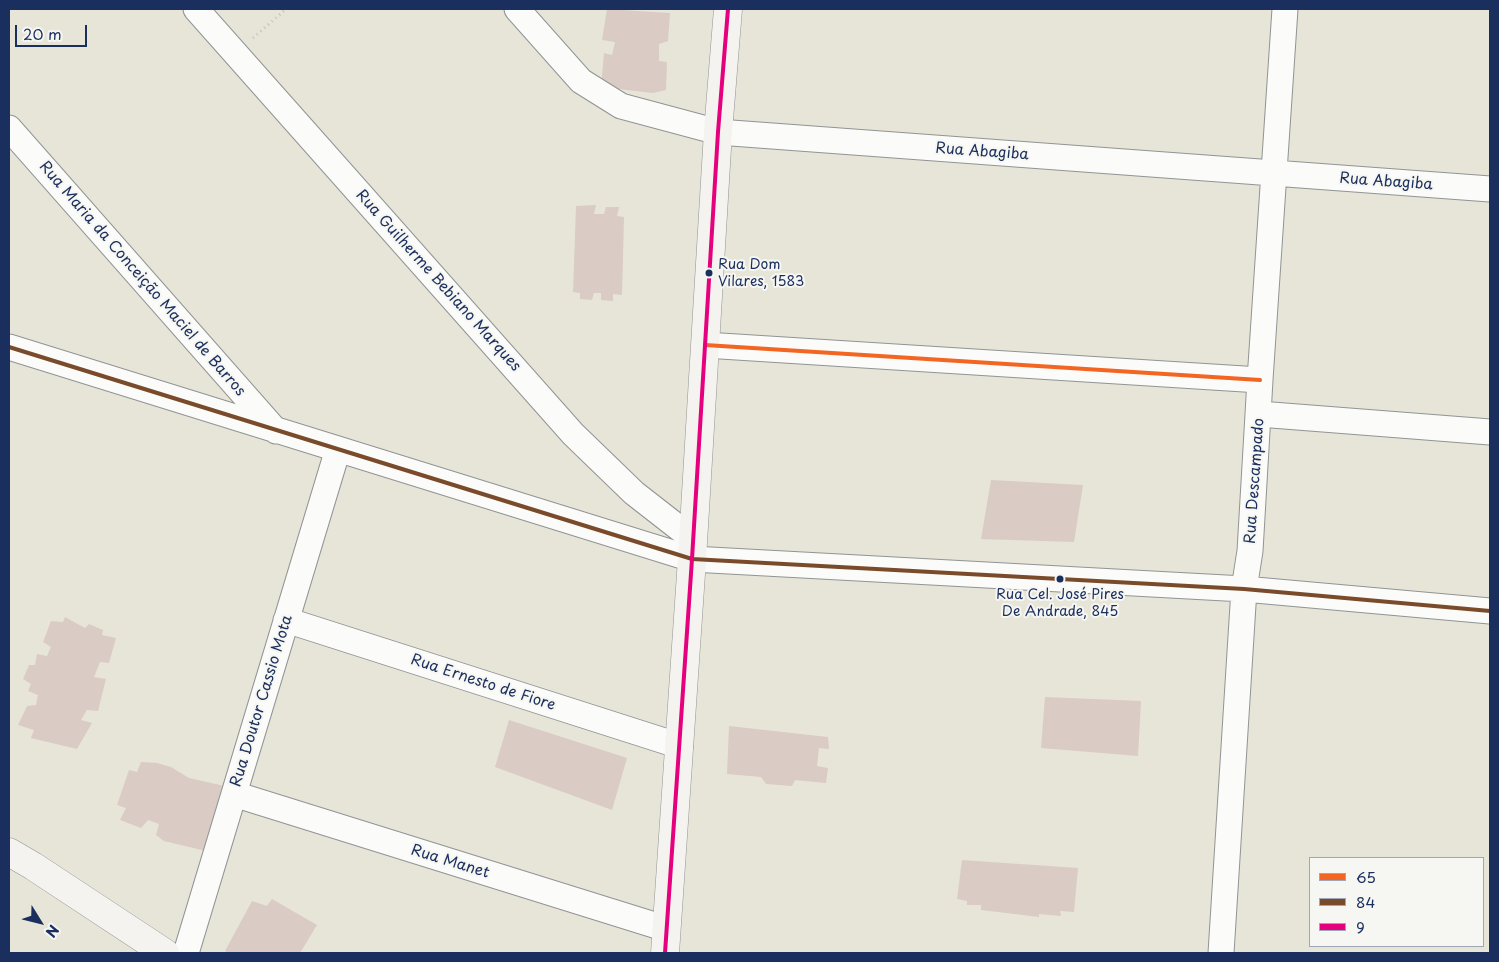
<!DOCTYPE html>
<html>
<head>
<meta charset="utf-8">
<style>
  body { margin:0 }
  #map { position:relative; width:1499px; height:962px; overflow:hidden; background:#e7e5d8; font-family:"Playpen Sans",sans-serif }
  canvas { display:block }
  .frame { position:absolute; inset:0; border:10px solid #1b2f5e; pointer-events:none }
  .legend { position:absolute; left:1309px; top:857px; width:175px; height:90px; box-sizing:border-box; background:#f6f6f2; border:1px solid #9ea6b7; margin:0; padding:6px 9px; list-style:none; font-size:15px; color:#1b2f5e }
  .legend li { display:flex; align-items:center; gap:10px; height:25px }
  .legend b { width:25px; border:1px solid #9ea6b7 }
  .north { position:absolute; left:15px; top:897px; width:50px; height:50px; -webkit-text-stroke:4px #f6f6f2; paint-order:stroke; rotate:126deg; font-size:14px; font-weight:700; line-height:20px; text-align:center; color:#1b2f5e }
  .north::after { content:''; display:block; margin:auto; width:18px; height:22px; background:#1b2f5e; clip-path:polygon(50% 0,100% 100%,50% 72%,0 100%) }
  .scale { position:absolute; left:15px; top:25px; width:72px; height:22px; box-sizing:border-box; border:2px solid #1b2f5e; border-top:0; padding-left:6px; font-size:15px; line-height:18px; white-space:nowrap; color:#1b2f5e; -webkit-text-stroke:4px #f6f6f2; paint-order:stroke }
</style>
</head>
<body>
<div id="map">
<canvas width="1499" height="962"></canvas>
<div class="frame"></div>
<ul class="legend">
<li><b style="height:6px;background:#f26522"></b>65</li>
<li><b style="height:6px;background:#7a4b2a"></b>84</li>
<li><b style="height:6px;background:#e5007d"></b>9</li>
</ul>
<div class="north">N</div>
<div class="scale">20 m</div>
</div>
<script>
const ctx = document.querySelector('canvas').getContext('2d');
ctx.lineJoin = 'round';
function fill(path, color) {
  ctx.fillStyle = color;
  ctx.fill(path, 'evenodd');
}
function shape(rows) {
  const path = new Path2D();
  for (const r of rows) {
    path.moveTo(r[0], r[1]);
    for (let i = 2; i < r.length; i += 2) path.lineTo(r[i], r[i + 1]);
  }
  return path;
}
function strokePath(path, color, width, dash) {
  ctx.strokeStyle = color;
  ctx.lineWidth = width;
  ctx.lineCap = dash ? 'butt' : 'round';
  ctx.setLineDash(dash || []);
  ctx.stroke(path);
}
function drawText(font, color, halo, rows, align = 'center') {
  ctx.font = font + ' "Playpen Sans",sans-serif';
  ctx.lineWidth = 4;
  ctx.setLineDash([]);
  ctx.textBaseline = 'middle';
  ctx.strokeStyle = halo;
  ctx.fillStyle = color;
  for (const [text, x, y, turn = 0] of rows) {
    ctx.save();
    ctx.translate(x, y);
    ctx.rotate((+turn || 0) * Math.PI / 180);
    ctx.textAlign = isNaN(turn) ? turn : align;
    if (halo) ctx.strokeText(text, 0, 0);
    ctx.fillText(text, 0, 0);
    ctx.restore();
  }
}
const building = shape([
  [607,9,670,13,668,41,659,44,659,61,667,62,666,90,653,93,601,87,604,53,612,55,615,42,602,40],
  [596,205,594,214,604,214,606,207,619,207,617,216,624,217,622,295,613,294,613,301,601,300,601,293,594,293,592,300,580,299,580,293,573,292,576,206],
  [991,480,1083,485,1074,542,981,539],
  [65,617,85,628,89,624,103,630,102,635,116,638,109,663,100,662,94,677,106,679,98,711,87,710,81,720,92,723,77,749,31,738,34,730,18,725,27,706,36,705,38,695,28,691,31,684,23,679,29,665,35,665,37,654,47,656,51,647,43,642,51,621,63,622],
  [1045,697,1141,701,1138,756,1041,748],
  [509,720,627,758,612,810,495,767],
  [729,726,828,737,829,749,819,748,817,766,828,768,826,783,795,780,792,786,766,784,761,777,727,774],
  [141,762,157,763,171,767,189,778,229,787,206,851,164,841,156,835,159,824,148,820,141,828,120,820,126,808,117,805,129,770,137,772],
  [962,860,1078,868,1074,912,1060,911,1061,916,1039,914,1039,917,981,910,981,905,967,905,967,901,957,899],
  [272,899,317,925,300,953,229,953,225,951,252,901,267,906]
]);
const path = shape([
  [253,38,286,9]
]);
const street = shape([
  [196,9,573,434,634,493,693,539],
  [517,9,581,81,621,106,718,132,1490,189],
  [9,128,276,431],
  [705,345,1260,380],
  [9,347,692,559,1244,589,1490,611],
  [1259,414,1490,432],
  [286,620,680,746],
  [234,794,667,929],
  [186,953,338,449],
  [1221,953,1244,589,1250,551,1260,380,1285,9]
]);
const secondary = shape([
  [9,852,33,866,165,953],
  [665,953,692,559,718,132,728,9]
]);
const bus1 = shape([
  [705,345,1260,380]
]);
const bus2 = shape([
  [9,347,692,559,1244,589,1490,611]
]);
const bus3 = shape([
  [665,953,692,559,718,132,728,9]
]);
const markers = [
  [709,273,4.5,"#1b2f5e"],
  [1060,579,4.5,"#1b2f5e"]
];
const busNames = [
  ["Rua Dom",718,265],
  ["Vilares, 1583",718,282],
  ["Rua Cel. José Pires",1060,595,"center"],
  ["De Andrade, 845",1060,612,"center"]
];
const streetNames = [
  ["Rua Abagiba",982,152,4],
  ["Rua Abagiba",1386,182,4],
  ["Rua Maria da Conceição Maciel de Barros",142,279,49],
  ["Rua Guilherme Bebiano Marques",438,281,48],
  ["Rua Descampado",1255,481,-86],
  ["Rua Ernesto de Fiore",483,683,18],
  ["Rua Doutor Cassio Mota",262,701,-73],
  ["Rua Manet",450,862,17]
];
fill(building, '#dacbc4');
strokePath(street, '#919495', 27);
strokePath(secondary, '#919495', 29);
strokePath(path, '#bec0c2', 3, [1, 4]);
strokePath(street, '#fbfbf9', 25);
strokePath(secondary, '#f5f3ef', 28);
strokePath(bus1, '#f26522', 4);
strokePath(bus2, '#7a4b2a', 4);
strokePath(bus3, '#e5007d', 4);
for (const [x, y, r, color] of markers) {
  const dot = new Path2D();
  dot.arc(x, y, r, 0, 2 * Math.PI);
  ctx.fillStyle = color;
  ctx.fill(dot);
  strokePath(dot, '#f6f6f2', 2);
}
drawText('14px', '#1b2f5e', '#f6f6f2', busNames, 'left');
drawText('15px', '#1b2f5e', '#f6f6f2', streetNames);
</script>
</body>
</html>
